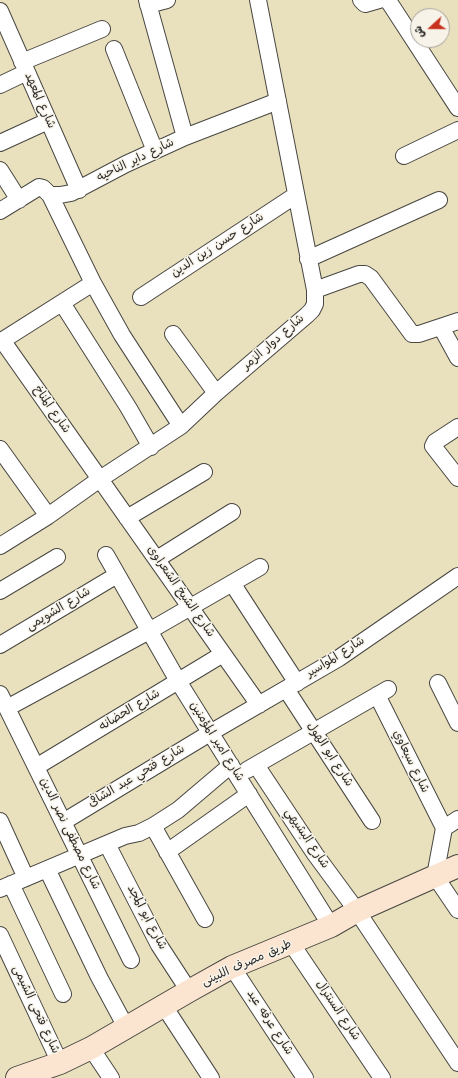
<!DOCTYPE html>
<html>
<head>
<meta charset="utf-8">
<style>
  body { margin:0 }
  #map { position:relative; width:458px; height:1078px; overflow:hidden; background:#e9e1be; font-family:Kalam,"Playpen Sans Arabic",sans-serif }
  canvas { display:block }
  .north { position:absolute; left:410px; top:8px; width:40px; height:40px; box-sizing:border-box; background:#f7f3e8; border:1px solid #a5a39c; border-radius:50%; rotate:249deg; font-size:11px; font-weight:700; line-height:16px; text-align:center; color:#2b2b2b }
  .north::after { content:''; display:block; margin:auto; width:14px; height:18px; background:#c8321e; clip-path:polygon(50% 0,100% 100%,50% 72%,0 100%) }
</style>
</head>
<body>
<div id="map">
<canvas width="458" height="1078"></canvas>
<div class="north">ش</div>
</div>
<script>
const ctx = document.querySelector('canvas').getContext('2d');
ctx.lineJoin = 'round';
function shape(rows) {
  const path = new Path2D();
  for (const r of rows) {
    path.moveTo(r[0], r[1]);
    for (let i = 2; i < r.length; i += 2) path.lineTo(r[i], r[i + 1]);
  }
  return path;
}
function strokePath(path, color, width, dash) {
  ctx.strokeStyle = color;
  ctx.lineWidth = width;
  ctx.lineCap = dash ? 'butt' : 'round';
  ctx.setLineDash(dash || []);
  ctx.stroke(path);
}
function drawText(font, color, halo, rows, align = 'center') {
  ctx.font = font + ' Kalam,"Playpen Sans Arabic",sans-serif';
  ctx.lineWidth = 3;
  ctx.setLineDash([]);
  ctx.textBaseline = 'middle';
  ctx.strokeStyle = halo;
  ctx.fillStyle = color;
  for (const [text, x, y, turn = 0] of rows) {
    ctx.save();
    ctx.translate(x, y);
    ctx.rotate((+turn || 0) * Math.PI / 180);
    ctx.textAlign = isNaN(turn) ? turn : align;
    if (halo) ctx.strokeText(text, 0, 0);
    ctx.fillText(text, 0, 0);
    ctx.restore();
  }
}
const street = shape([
  [147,0,185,137],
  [361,0,365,4,379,0],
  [386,0,389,2,393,8,458,108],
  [148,5,167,0],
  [0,11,79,190],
  [114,49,155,151],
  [22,62,102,29],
  [0,85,27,72],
  [0,143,48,121],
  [404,156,458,130],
  [0,170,19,200],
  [50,195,93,283,122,335,181,426],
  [0,211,39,187,43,188,50,195,60,195,71,193,126,164,185,137,278,101],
  [308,259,439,200],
  [315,290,359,274,365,274,371,278,412,334,419,334,458,321],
  [141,297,296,195],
  [62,303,128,407,151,447],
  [441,327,458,358],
  [173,334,216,393],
  [2,340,259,705],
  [0,342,93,283],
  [458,427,435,442,433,446,458,478],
  [0,449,48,516],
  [127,518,204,472],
  [0,546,48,516,100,479,181,426,216,393,307,315,312,310,315,304,315,290,258,0],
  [106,555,178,681,331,926],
  [157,559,232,512],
  [232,583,297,683],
  [0,591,57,557],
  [0,645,117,575],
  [438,683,458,723],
  [286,689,372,821],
  [0,694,131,960],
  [377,695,444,828],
  [7,708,149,631,260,567],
  [256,765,315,854,357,911,458,1063],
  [36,767,223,654],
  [247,770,388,689],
  [458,819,444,828,435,876,458,910],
  [0,821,26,878],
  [63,822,210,733,339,658,458,576],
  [153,826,205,919],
  [107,844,159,945,189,991],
  [167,852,249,794],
  [47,869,99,977,127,1029],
  [11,884,63,994],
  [0,889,125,836,139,833,153,826,178,810,231,765],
  [0,935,60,1063],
  [291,943,382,1078],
  [232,967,305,1078],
  [164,1006,211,1078],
  [91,1048,111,1078]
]);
const secondary = shape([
  [17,1078,60,1063,91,1048,189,991,232,967,331,926,357,911,458,866]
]);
const streetNames = [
  ["شارع المعهد",39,101,66],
  ["شارع داير الناحيه",136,161,-26],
  ["شارع حسن زين الدين",218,246,-33],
  ["شارع دوار الزمر",274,343,-41],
  ["شارع المناخ",51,410,55],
  ["شارع الشيخ الشعراوى",180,592,55],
  ["شارع الشويمى",59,610,-31],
  ["شارع المواسير",336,658,-32],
  ["شارع الحضانه",130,711,-31],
  ["شارع امير المؤمنين",216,742,58],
  ["شارع ابو الهول",329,755,57],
  ["شارع سبعاوي",410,762,64],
  ["شارع فتحي عبد الشافى",137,777,-31],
  ["شارع مصطفى نصر الدين",69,834,64],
  ["شارع البشيهي",306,839,56],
  ["شارع ابو المجد",146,918,62],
  ["طريق مصرف اللبينى",247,964,-24],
  ["شارع فتحى الشيمى",35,1010,65],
  ["شارع السنترال",337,1011,56],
  ["شارع عرفه عيد",269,1023,57]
];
strokePath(street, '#484641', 18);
strokePath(secondary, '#484641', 24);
strokePath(street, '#fff', 16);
strokePath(secondary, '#fce5d0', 22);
drawText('12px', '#2b2b2b', '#f7f3e8', streetNames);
</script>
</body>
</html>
